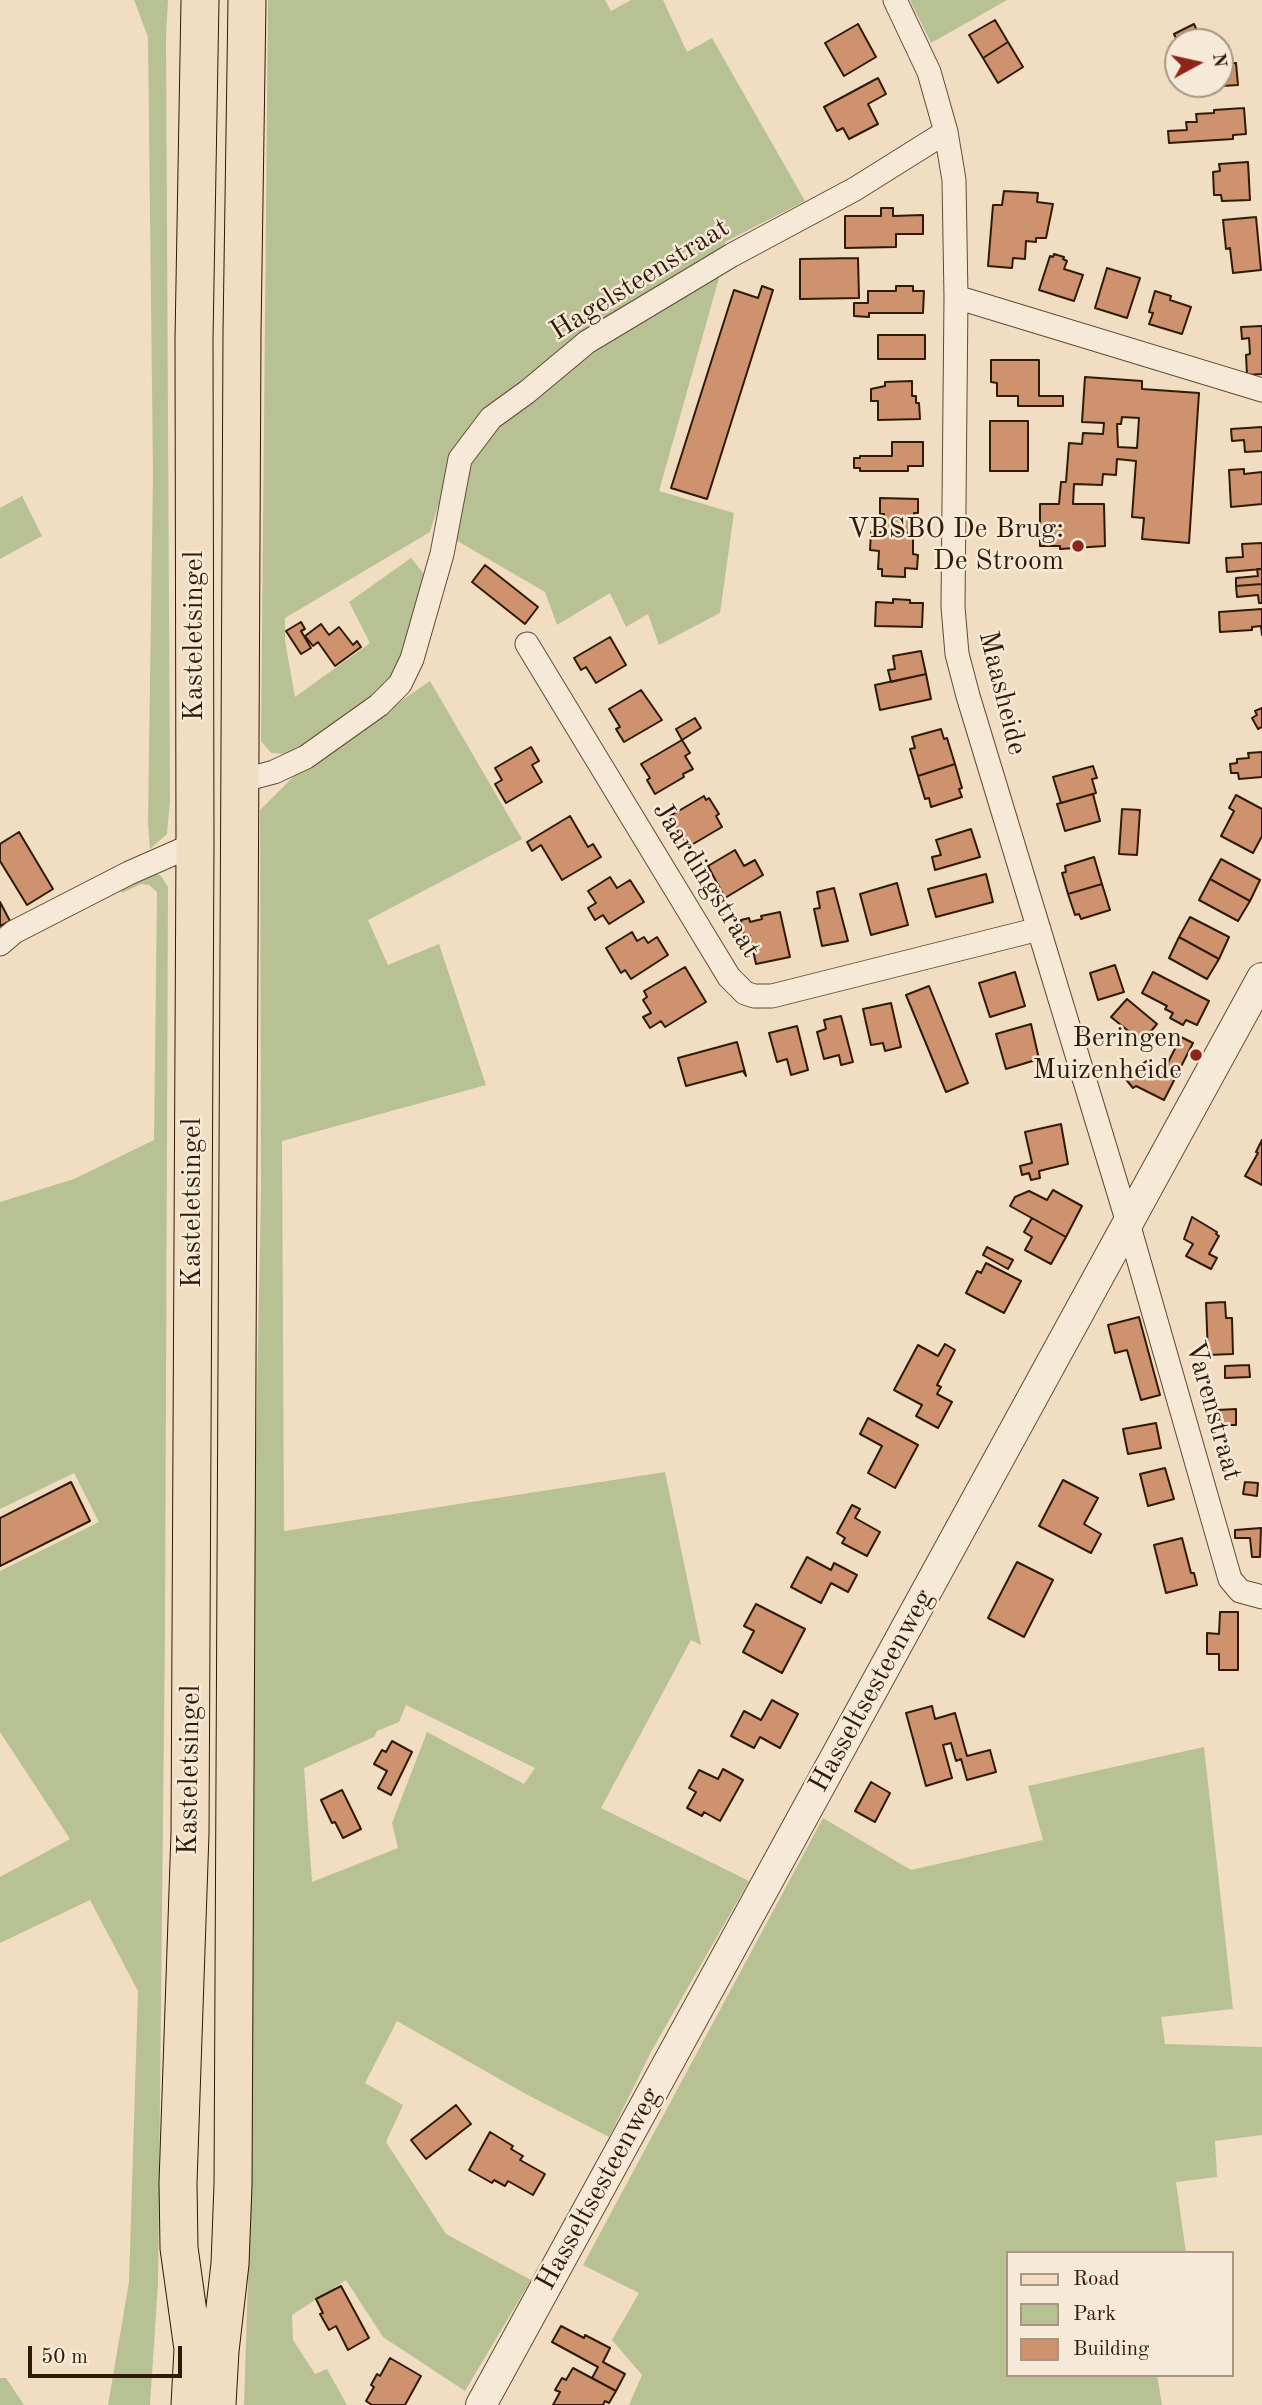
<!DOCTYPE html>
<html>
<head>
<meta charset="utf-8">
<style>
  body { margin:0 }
  #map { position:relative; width:1262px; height:2405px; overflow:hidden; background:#f1ddc1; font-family:"Old Standard TT",serif }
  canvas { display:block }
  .legend { position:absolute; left:1006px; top:2251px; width:228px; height:126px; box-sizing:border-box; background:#f6e9d7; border:2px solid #a69683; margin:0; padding:9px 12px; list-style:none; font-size:21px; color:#2f1a06 }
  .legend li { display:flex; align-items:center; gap:14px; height:35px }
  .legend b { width:35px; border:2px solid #a69683 }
  .north { position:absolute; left:1164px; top:28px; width:70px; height:70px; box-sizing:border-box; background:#f6e9d7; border:2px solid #a69683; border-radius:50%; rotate:82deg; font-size:19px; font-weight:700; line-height:28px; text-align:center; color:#2f1a06 }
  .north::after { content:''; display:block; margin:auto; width:24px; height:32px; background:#8f2418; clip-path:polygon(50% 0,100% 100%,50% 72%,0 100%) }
  .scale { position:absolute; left:28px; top:2346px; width:154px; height:32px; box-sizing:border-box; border:4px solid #2f1a06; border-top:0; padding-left:9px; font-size:21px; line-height:24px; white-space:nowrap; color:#2f1a06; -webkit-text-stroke:5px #f6e9d7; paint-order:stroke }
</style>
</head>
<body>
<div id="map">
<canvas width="1262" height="2405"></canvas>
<ul class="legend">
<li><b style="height:9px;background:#f1ddc1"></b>Road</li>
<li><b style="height:19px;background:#b8c194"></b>Park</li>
<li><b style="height:19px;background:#cf926e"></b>Building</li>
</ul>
<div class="north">N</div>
<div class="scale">50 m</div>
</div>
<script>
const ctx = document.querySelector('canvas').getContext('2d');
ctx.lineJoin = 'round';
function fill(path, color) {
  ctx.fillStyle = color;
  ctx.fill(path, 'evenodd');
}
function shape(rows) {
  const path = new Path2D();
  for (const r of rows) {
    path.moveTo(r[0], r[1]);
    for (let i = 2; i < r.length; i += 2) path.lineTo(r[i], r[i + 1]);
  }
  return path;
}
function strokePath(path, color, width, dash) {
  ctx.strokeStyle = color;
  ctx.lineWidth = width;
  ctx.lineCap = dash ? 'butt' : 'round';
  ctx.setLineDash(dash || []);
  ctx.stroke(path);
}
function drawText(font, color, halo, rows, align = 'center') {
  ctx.font = font + ' "Old Standard TT",serif';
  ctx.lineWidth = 5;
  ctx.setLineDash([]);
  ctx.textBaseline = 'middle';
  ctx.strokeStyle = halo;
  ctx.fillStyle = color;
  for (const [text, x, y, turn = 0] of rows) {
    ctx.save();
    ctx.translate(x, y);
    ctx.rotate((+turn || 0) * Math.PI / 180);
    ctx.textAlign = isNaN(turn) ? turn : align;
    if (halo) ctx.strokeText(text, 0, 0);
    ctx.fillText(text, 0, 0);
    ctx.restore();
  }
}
const green = shape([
  [134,0,168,0,166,38,170,800,167,834,150,849,148,823,153,474,148,37],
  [268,0,605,0,611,11,631,0,663,0,687,52,712,38,805,201,725,242,719,278,659,491,734,513,720,613,659,645,648,614,626,627,610,593,557,625,545,592,454,539,422,660,300,747,286,754,271,753,261,741],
  [438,506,455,510,438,536,424,574,411,558,349,602,370,643,295,697,285,641,285,618,430,532],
  [910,0,1007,0,931,43],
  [22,496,42,536,0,559,0,508],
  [430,681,522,839,368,920,388,965,439,944,486,1085,282,1141,284,1531,665,1472,701,1645,691,1640,601,1808,749,1881,652,2050,609,2137,524,2093,397,2021,365,2083,403,2105,386,2142,446,2234,531,2280,465,2391,383,2337,346,2280,292,2315,293,2340,315,2374,327,2369,347,2405,244,2405,251,2186,255,1495,261,1191,260,810,300,770],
  [406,1705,535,1768,524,1784,427,1732,392,1823,398,1848,312,1882,304,1768,374,1737,377,1731,399,1722],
  [152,871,161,876,168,887,165,1633,158,2283,150,2405,108,2405,129,2282,138,1991,90,1900,0,1943,0,1877,70,1839,0,1732,0,1571,99,1522,74,1473,0,1509,0,1202,74,1179,154,1140,157,892,149,885,141,884,122,893,119,884],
  [1204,1747,1233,2009,1161,2017,1165,2044,1262,2047,1262,2135,1215,2141,1217,2177,1176,2182,1186,2253,1008,2253,1008,2375,1157,2375,1162,2405,629,2405,642,2375,612,2340,639,2293,583,2265,823,1818,911,1870,1043,1840,1028,1786],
  [0,2378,6,2378,24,2405,0,2405]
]);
const building = shape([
  [995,20,1008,42,983,58,969,35,995,20],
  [858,24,876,57,844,76,825,43,858,24],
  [1194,24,1202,42,1178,42,1174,34,1194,24],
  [1008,42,1023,67,998,83,983,58,1008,42],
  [1220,52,1223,64,1236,63,1238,85,1190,88,1189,84,1220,84,1220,52],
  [878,78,886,94,868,104,878,124,849,139,843,128,837,131,824,107,878,78],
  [1244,108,1246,134,1233,135,1233,139,1169,143,1168,131,1187,130,1186,122,1197,122,1196,114,1214,113,1214,110,1244,108],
  [1248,162,1250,200,1222,201,1221,195,1214,195,1213,172,1220,171,1219,164,1248,162],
  [1004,191,1038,193,1037,202,1053,204,1046,238,1036,238,1036,242,1026,241,1025,259,1013,258,1012,268,988,266,993,205,1002,205,1004,191],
  [881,208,893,208,893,216,923,215,923,234,896,234,896,247,845,248,845,216,881,216,881,208],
  [1256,217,1261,270,1233,273,1230,248,1226,249,1223,220,1256,217],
  [1054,254,1064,257,1063,259,1067,261,1064,269,1083,275,1074,301,1039,290,1050,256,1053,257,1054,254],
  [858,258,859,298,800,299,800,259,858,258],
  [1107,268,1140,278,1127,318,1095,308,1107,268],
  [762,286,773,290,707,499,671,488,734,290,758,298,762,286],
  [896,286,913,286,913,291,924,291,923,313,869,313,869,317,854,316,854,303,868,303,868,291,896,291,896,286],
  [1155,291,1171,296,1170,300,1191,307,1182,334,1149,324,1153,313,1149,312,1155,291],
  [1262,326,1262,374,1247,375,1246,355,1250,354,1249,338,1242,339,1241,327,1262,326],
  [878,335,925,335,925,359,878,359,878,335],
  [991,360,1039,360,1039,396,1063,396,1063,406,1018,406,1018,396,997,396,997,383,991,382,991,360],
  [1085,377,1142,381,1142,389,1199,393,1189,543,1142,539,1144,518,1132,517,1136,461,1117,459,1116,475,1103,474,1102,485,1074,484,1073,504,1104,504,1105,546,1060,549,1060,546,1040,546,1040,504,1059,504,1061,482,1066,482,1069,443,1082,444,1083,433,1103,434,1104,423,1082,422,1085,377],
  [1122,417,1139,418,1137,448,1118,447,1117,424,1121,424,1122,417],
  [912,381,912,396,916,396,916,403,919,403,920,419,878,420,878,401,871,401,871,389,885,386,885,382,912,381],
  [990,421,1028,421,1028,471,990,471,990,421],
  [1262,427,1262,451,1245,452,1244,440,1232,441,1231,429,1262,427],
  [892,442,923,442,923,466,908,466,908,471,860,471,860,468,854,468,854,458,860,458,860,456,892,456,892,442],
  [1244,469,1244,474,1262,472,1262,504,1231,507,1229,470,1244,469],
  [880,498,918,499,918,513,914,513,913,533,883,532,884,514,880,514,880,498],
  [871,532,913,533,913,554,918,555,917,569,905,568,905,577,882,576,882,569,878,569,879,551,870,550,871,532],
  [1262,543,1262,569,1227,572,1226,558,1243,557,1242,544,1262,543],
  [485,565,538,607,525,624,472,582,485,565],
  [1257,569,1262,569,1262,584,1236,586,1236,578,1258,576,1257,569],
  [1262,584,1262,603,1259,603,1258,595,1237,597,1236,586,1262,584],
  [893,599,910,600,910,603,923,603,922,627,875,626,876,602,893,603,893,599],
  [1262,609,1262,635,1261,626,1252,627,1252,630,1220,632,1219,612,1262,609],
  [301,622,305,629,301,631,311,648,301,654,286,631,301,622],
  [321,624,329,635,339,627,353,645,357,641,361,647,335,666,318,642,313,646,305,636,321,624],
  [610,637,626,665,596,683,586,667,581,670,574,658,610,637],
  [921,651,926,674,891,682,888,670,895,669,893,656,921,651],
  [926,674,931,699,880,710,875,685,926,674],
  [641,690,662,720,624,742,616,729,620,727,609,709,641,690],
  [1262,708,1262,727,1258,729,1252,718,1257,715,1255,711,1262,708],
  [695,718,701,728,682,740,676,729,695,718],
  [941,729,944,739,947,738,955,764,918,776,910,749,915,748,912,737,941,729],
  [682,740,690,753,685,756,693,769,683,774,684,777,655,794,647,780,650,778,641,764,682,740],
  [531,747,539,761,532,765,542,782,506,803,495,784,502,780,495,768,531,747],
  [1262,752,1262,777,1239,779,1238,773,1231,773,1230,764,1237,763,1237,759,1249,758,1248,753,1262,752],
  [955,764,962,788,959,789,962,797,931,807,929,798,925,799,918,776,955,764],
  [1093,766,1097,778,1092,779,1096,793,1061,803,1053,777,1093,766],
  [1093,794,1100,821,1065,831,1057,804,1093,794],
  [1236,795,1262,809,1262,836,1253,853,1221,836,1234,811,1229,808,1236,795],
  [704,796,706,800,709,798,719,814,716,816,722,827,688,847,670,816,704,796],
  [1122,809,1140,810,1137,855,1119,854,1122,809],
  [570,816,588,847,593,844,601,857,562,880,541,845,532,851,527,842,570,816],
  [971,829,980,857,935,870,932,857,941,855,936,840,971,829],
  [19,832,53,889,27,905,0,861,0,844,19,832],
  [735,850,744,866,755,860,763,875,725,898,708,866,735,850],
  [1094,857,1102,884,1068,894,1062,873,1066,872,1065,866,1094,857],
  [1221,859,1260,880,1250,901,1210,879,1221,859],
  [986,874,993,902,936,917,928,889,986,874],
  [610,877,617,888,630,880,644,902,609,924,603,915,595,920,588,908,596,903,588,891,610,877],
  [1210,879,1250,901,1238,921,1199,900,1210,879],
  [897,883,908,925,871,935,860,894,897,883],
  [1102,884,1110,910,1081,919,1079,914,1075,915,1068,894,1102,884],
  [834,888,848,941,822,946,814,909,820,908,817,892,834,888],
  [0,902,10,921,0,926,0,902],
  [780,912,790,957,756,964,750,936,744,937,741,920,749,918,750,922,762,919,761,916,780,912],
  [1190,917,1229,937,1219,959,1179,937,1190,917],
  [632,932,637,941,644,937,648,943,657,937,668,955,631,979,625,970,621,973,606,948,632,932],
  [1179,937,1219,959,1207,979,1169,958,1179,937],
  [1115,965,1124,992,1098,1000,1090,973,1115,965],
  [685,967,706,1002,665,1027,661,1021,650,1028,643,1017,651,1013,643,1000,647,997,644,991,685,967],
  [1015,972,1025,1006,990,1017,979,983,1015,972],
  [1153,972,1209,1001,1197,1025,1186,1020,1183,1025,1170,1018,1173,1013,1165,1009,1167,1006,1142,993,1153,972],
  [929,986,968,1083,946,1092,906,995,929,986],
  [1127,999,1157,1024,1142,1042,1111,1017,1127,999],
  [891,1003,901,1047,885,1051,883,1043,871,1045,863,1009,891,1003],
  [841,1016,853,1062,841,1065,839,1055,824,1059,817,1032,826,1029,824,1020,841,1016],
  [1031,1024,1039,1059,1006,1069,996,1034,1031,1024],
  [797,1026,808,1070,791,1075,787,1059,777,1062,769,1033,797,1026],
  [1181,1037,1193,1043,1164,1100,1136,1086,1133,1088,1124,1077,1148,1060,1156,1071,1152,1074,1160,1078,1181,1037],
  [737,1042,746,1076,743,1071,686,1086,678,1058,737,1042],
  [1061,1124,1068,1164,1039,1171,1040,1178,1031,1180,1029,1173,1022,1175,1020,1166,1032,1163,1025,1132,1061,1124],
  [1262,1140,1262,1185,1245,1176,1258,1153,1256,1152,1262,1140],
  [1053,1190,1082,1206,1066,1237,1010,1206,1015,1197,1029,1191,1047,1200,1053,1190],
  [1192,1217,1217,1232,1216,1234,1219,1236,1209,1254,1217,1258,1211,1269,1186,1256,1193,1244,1184,1239,1192,1217],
  [1032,1218,1066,1237,1051,1264,1025,1250,1032,1237,1024,1232,1032,1218],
  [987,1247,1013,1260,1008,1269,983,1255,987,1247],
  [986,1263,1021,1281,1004,1313,966,1293,977,1271,981,1273,986,1263],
  [1225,1302,1226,1318,1232,1318,1233,1354,1208,1355,1206,1303,1225,1302],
  [1139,1317,1160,1395,1141,1400,1127,1350,1115,1353,1108,1325,1139,1317],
  [945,1344,955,1350,937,1385,941,1387,937,1394,952,1402,938,1428,916,1416,922,1405,894,1390,918,1345,938,1356,945,1344],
  [1249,1365,1250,1377,1225,1378,1225,1366,1249,1365],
  [1236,1409,1236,1425,1217,1425,1217,1410,1236,1409],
  [868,1418,918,1445,895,1488,868,1473,882,1446,860,1434,868,1418],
  [1156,1423,1161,1448,1128,1454,1123,1429,1156,1423],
  [1165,1468,1174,1499,1148,1506,1140,1474,1165,1468],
  [1063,1480,1098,1498,1084,1524,1101,1534,1091,1553,1039,1526,1063,1480],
  [71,1482,90,1521,0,1566,0,1518,71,1482],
  [1245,1482,1258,1483,1257,1496,1243,1494,1245,1482],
  [852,1505,860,1509,855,1518,880,1532,867,1556,842,1543,845,1538,837,1533,852,1505],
  [1261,1528,1260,1557,1252,1557,1250,1538,1235,1538,1235,1530,1261,1528],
  [1182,1538,1191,1573,1194,1573,1197,1585,1166,1593,1154,1545,1182,1538],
  [807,1557,831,1570,834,1563,857,1575,848,1592,831,1583,821,1603,791,1587,807,1557],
  [1017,1562,1053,1580,1024,1637,988,1618,1017,1562],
  [756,1604,805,1629,782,1673,743,1652,754,1631,744,1626,756,1604],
  [1220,1612,1238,1612,1238,1670,1219,1670,1219,1654,1207,1654,1207,1633,1219,1634,1220,1612],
  [772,1700,798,1714,780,1748,760,1737,754,1748,731,1736,744,1711,761,1720,772,1700],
  [932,1706,935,1719,955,1713,967,1756,990,1750,996,1772,967,1780,961,1759,956,1761,951,1743,943,1745,952,1778,926,1786,906,1713,932,1706],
  [392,1741,412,1752,391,1795,378,1788,387,1771,374,1764,382,1750,386,1752,392,1741],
  [723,1769,743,1780,720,1821,704,1812,702,1816,687,1808,696,1792,689,1788,699,1770,718,1779,723,1769],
  [871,1782,890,1793,875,1822,855,1811,871,1782],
  [342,1790,361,1829,343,1838,335,1822,332,1823,321,1800,342,1790],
  [456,2105,471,2124,426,2159,411,2140,456,2105],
  [490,2132,513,2146,511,2149,523,2156,520,2160,545,2174,533,2195,508,2181,505,2186,494,2180,492,2183,469,2170,490,2132],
  [341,2286,369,2338,348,2350,336,2326,329,2330,320,2314,323,2313,316,2299,341,2286],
  [561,2326,584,2338,585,2335,610,2348,603,2362,625,2374,616,2391,592,2378,598,2367,552,2342,561,2326],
  [390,2358,421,2376,405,2405,372,2405,366,2401,374,2387,371,2385,377,2374,380,2376,390,2358],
  [573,2368,616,2391,609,2403,605,2401,603,2405,553,2405,560,2392,555,2390,562,2378,566,2380,573,2368]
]);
const minor = shape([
  [895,0,929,72,946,132,954,180,956,297,953,607,957,654,968,696,1128,1223,1230,1579,1240,1591,1262,1597],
  [956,297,1262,390],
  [527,644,729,977,745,993,754,996,772,996,1039,929],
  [240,781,274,772,306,757,379,705,400,684,412,659,442,554,460,459,491,418,527,392,587,342,732,255,855,189,946,132],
  [0,944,14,932,129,873,195,844]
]);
const tertiary = shape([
  [481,2405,1262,978]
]);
const primary = shape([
  [190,2405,193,2349,179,2248,178,2183,190,1833,195,844,194,339,200,0],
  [217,2405,220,2351,230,2264,233,2185,242,333,247,0]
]);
const markers = [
  [1078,546,7,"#8f2418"],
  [1196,1055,7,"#8f2418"]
];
const streetNames = [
  ["Hagelsteenstraat",640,280,-32],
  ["Kasteletsingel",195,636,-90],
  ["Maasheide",1002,693,76],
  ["Jaardingstraat",706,880,58],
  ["Kasteletsingel",193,1203,-90],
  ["Varenstraat",1213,1411,74],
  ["Hasseltsesteenweg",872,1691,-61],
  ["Kasteletsingel",190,1770,-89],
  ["Hasseltsesteenweg",599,2189,-61]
];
const poiNames = [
  ["VBSBO De Brug:",1064,530],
  ["De Stroom",1064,562],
  ["Beringen",1182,1039],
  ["Muizenheide",1182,1071]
];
fill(green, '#b8c194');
fill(building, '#cf926e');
strokePath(building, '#2f1a06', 2);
strokePath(minor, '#604b35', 25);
strokePath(tertiary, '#604b35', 32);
strokePath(primary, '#2f1a06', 39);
strokePath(minor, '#f6e9d7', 23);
strokePath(tertiary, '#f6e9d7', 30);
strokePath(primary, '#f1ddc1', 37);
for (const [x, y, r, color] of markers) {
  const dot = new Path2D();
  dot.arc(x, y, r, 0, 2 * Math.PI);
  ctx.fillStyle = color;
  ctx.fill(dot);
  strokePath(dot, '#f6e9d7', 2.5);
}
drawText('28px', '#2f1a06', '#f6e9d7', streetNames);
drawText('28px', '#2f1a06', '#f6e9d7', poiNames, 'right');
</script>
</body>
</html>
